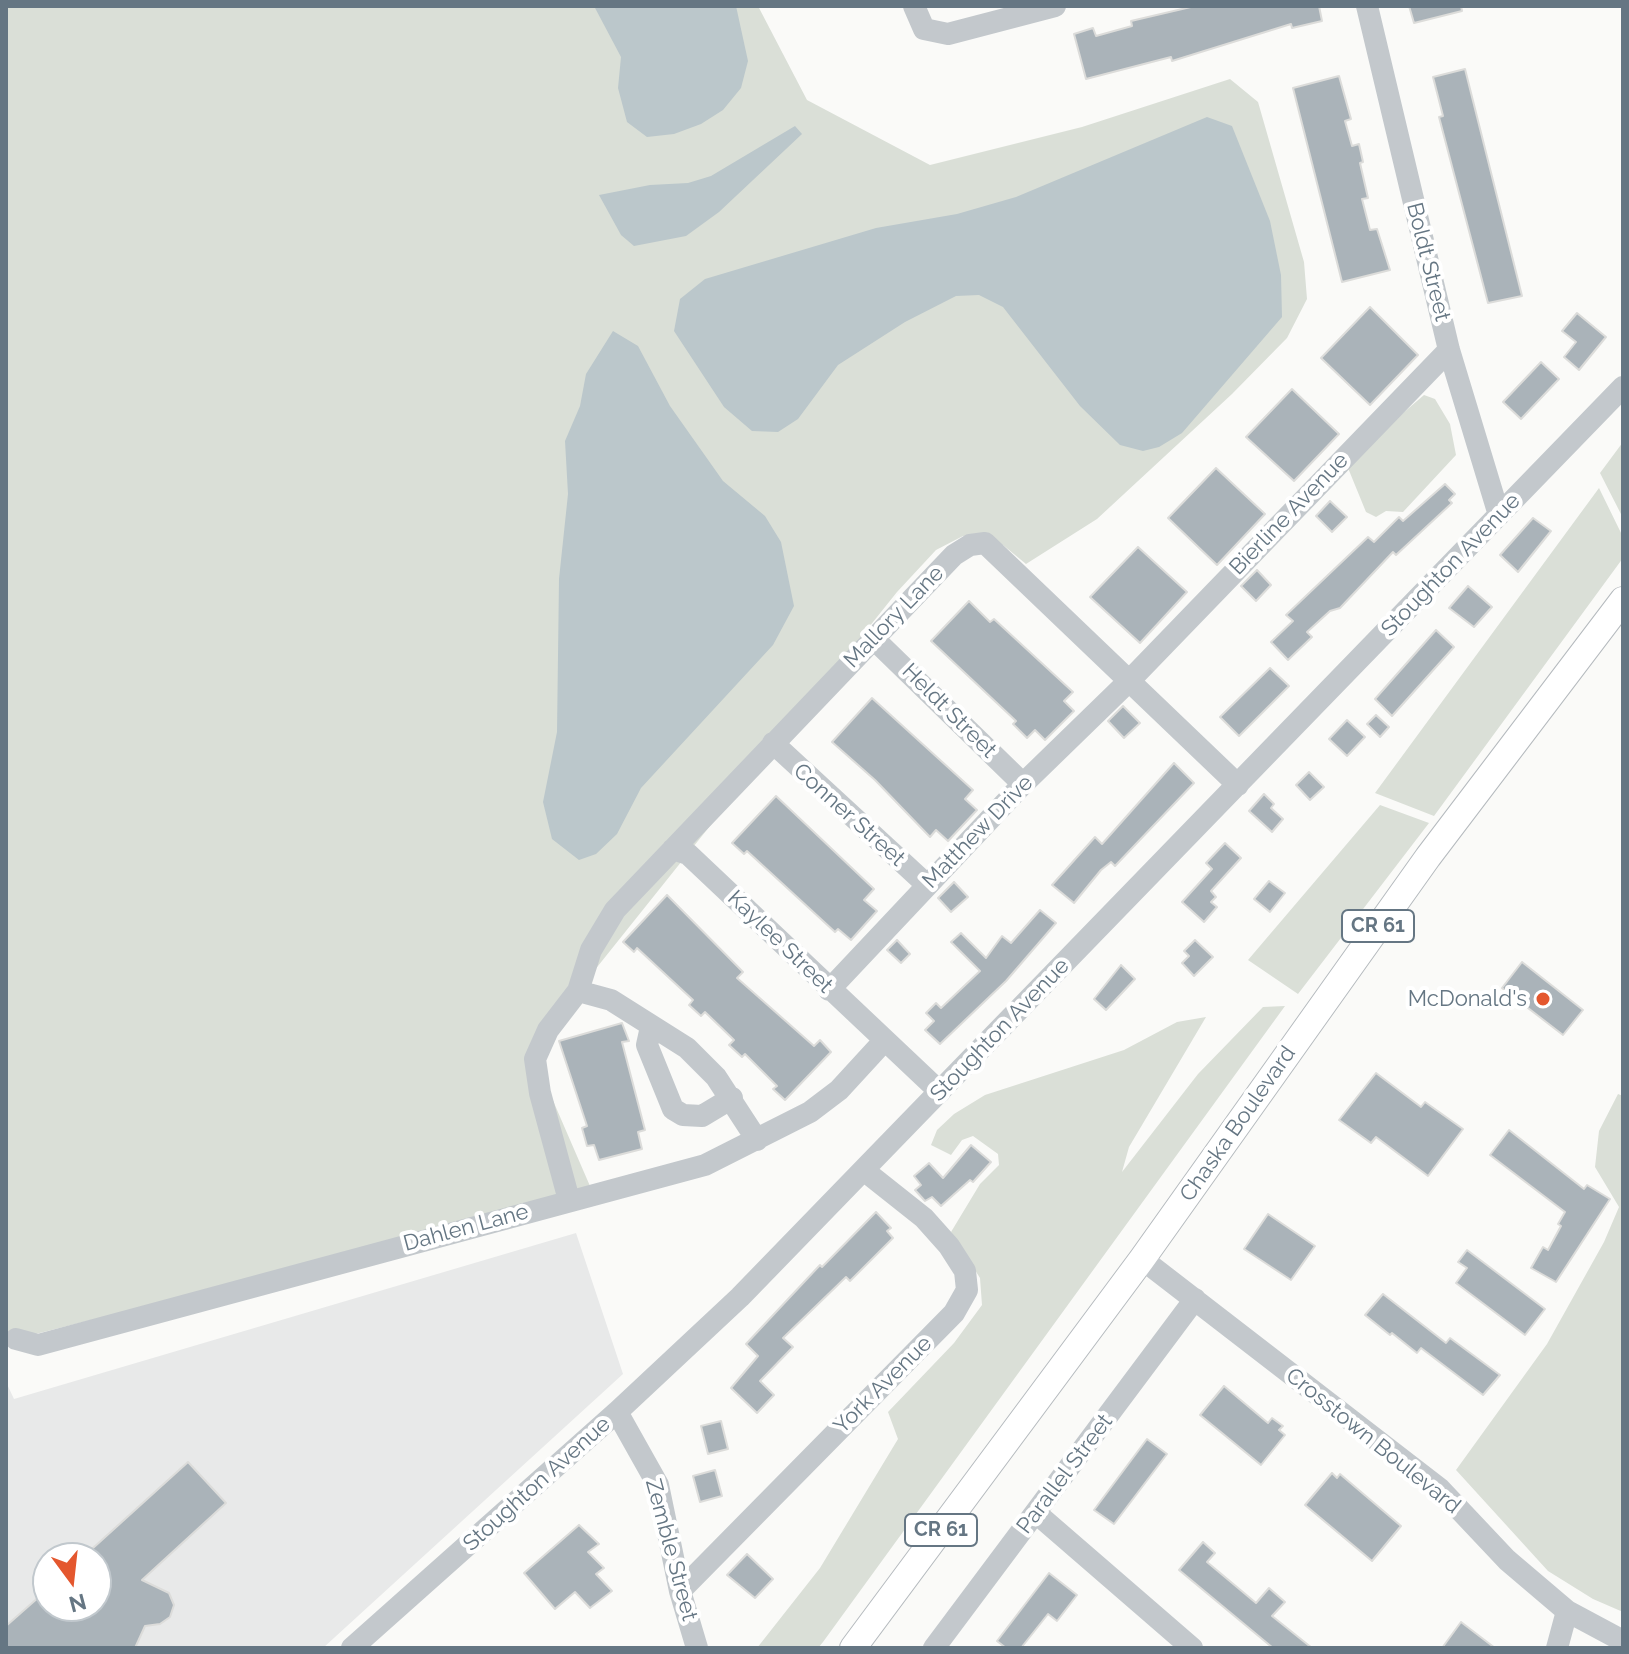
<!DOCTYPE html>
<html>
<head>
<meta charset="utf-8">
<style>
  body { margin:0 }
  #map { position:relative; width:1629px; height:1654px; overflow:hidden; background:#fafaf8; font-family:Raleway,sans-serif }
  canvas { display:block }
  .frame { position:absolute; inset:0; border:8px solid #657683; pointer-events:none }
  .north { position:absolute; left:32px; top:1542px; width:80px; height:80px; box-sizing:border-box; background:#fff; border:2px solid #c1c8cd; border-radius:50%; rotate:165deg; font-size:22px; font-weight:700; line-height:32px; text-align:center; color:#657683 }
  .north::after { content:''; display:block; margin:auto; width:28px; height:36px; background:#e4572e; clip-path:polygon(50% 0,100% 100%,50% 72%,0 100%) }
</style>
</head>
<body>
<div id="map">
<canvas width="1629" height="1654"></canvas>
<div class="frame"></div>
<div class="north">N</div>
</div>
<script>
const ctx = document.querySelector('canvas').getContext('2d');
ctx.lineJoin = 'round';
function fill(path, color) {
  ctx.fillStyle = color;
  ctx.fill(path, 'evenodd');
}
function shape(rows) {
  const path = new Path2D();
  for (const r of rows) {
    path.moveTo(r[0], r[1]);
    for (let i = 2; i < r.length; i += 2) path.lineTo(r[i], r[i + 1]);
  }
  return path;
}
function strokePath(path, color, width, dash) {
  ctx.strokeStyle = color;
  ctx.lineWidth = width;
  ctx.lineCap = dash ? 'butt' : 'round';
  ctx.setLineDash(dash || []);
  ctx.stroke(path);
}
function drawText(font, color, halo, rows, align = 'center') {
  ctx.font = font + ' Raleway,sans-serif';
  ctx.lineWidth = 8;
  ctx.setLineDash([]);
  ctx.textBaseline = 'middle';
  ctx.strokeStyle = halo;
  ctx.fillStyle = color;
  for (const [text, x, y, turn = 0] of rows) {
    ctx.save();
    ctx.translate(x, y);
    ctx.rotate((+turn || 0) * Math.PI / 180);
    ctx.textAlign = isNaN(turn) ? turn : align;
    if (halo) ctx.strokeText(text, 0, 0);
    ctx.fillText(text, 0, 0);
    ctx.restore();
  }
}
const built = shape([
  [576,1233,623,1374,323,1648,6,1648,6,1382,14,1399],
  [48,1558,96,1558,96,1606,48,1606]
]);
const green = shape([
  [6,6,758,6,807,100,930,165,1082,127,1230,79,1258,102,1304,262,1307,299,1287,338,1232,394,1097,519,1026,564,1003,545,963,536,936,550,897,592,578,991,535,1059,593,1193,16,1339,6,1333],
  [1424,395,1435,399,1450,424,1456,455,1403,512,1386,511,1376,517,1366,512,1348,468,1361,449],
  [1623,442,1623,518,1600,473],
  [1599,488,1623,537,1623,558,1434,816,1375,793],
  [1380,805,1429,823,1298,994,1248,960],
  [1285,1006,823,1642,818,1648,757,1648,820,1568,898,1439,888,1412,954,1343,982,1305,980,1278,951,1232,980,1184,999,1165,998,1154,973,1136,962,1140,951,1155,931,1145,937,1130,954,1114,985,1095,1124,1050,1177,1022,1206,1017,1129,1147,1122,1172,1198,1074,1263,1007],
  [1618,1094,1623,1096,1623,1612,1593,1599,1548,1571,1456,1470,1547,1344,1604,1242,1619,1207,1595,1167,1599,1131]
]);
const water = shape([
  [594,6,736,6,748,61,741,88,723,110,701,124,674,134,647,137,627,122,618,88,621,57],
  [1207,117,1232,126,1270,221,1281,275,1282,317,1182,433,1159,447,1143,451,1120,445,1080,406,1003,307,979,295,956,296,905,322,838,365,798,419,778,432,752,431,724,407,674,331,680,299,705,279,876,228,957,214,1016,197],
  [795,126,802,134,719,212,686,236,634,246,621,235,599,195,650,185,688,183,711,176],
  [613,331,638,346,670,406,723,481,765,516,781,542,794,606,773,645,641,788,617,834,596,854,579,860,552,839,543,802,557,732,559,579,568,494,565,441,580,406,586,374]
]);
const building = shape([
  [1195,6,1319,6,1322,21,1292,28,1291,24,1172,61,1171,57,1086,79,1074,34,1093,28,1096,36,1132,26,1131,21,1195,6],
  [1409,6,1461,6,1462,11,1414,23,1409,6],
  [1465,69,1522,296,1488,303,1439,117,1443,116,1433,77,1465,69],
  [1339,76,1351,119,1345,121,1352,146,1359,144,1363,162,1360,163,1368,198,1362,199,1370,230,1377,229,1390,270,1342,282,1293,88,1339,76],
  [1370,307,1418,355,1370,405,1321,358,1370,307],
  [1577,313,1606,337,1579,370,1564,357,1576,342,1562,331,1577,313],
  [1541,362,1559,379,1521,419,1503,402,1541,362],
  [1292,389,1339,434,1294,481,1246,437,1292,389],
  [1216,468,1265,514,1217,565,1168,518,1216,468],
  [1445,484,1455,494,1449,500,1452,503,1396,555,1393,552,1340,608,1330,611,1307,632,1312,637,1288,660,1271,642,1293,621,1286,615,1368,537,1374,542,1399,517,1403,521,1445,484],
  [1330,501,1347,517,1332,532,1316,516,1330,501],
  [1533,518,1551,531,1518,572,1500,555,1533,518],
  [1138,547,1187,592,1140,643,1090,597,1138,547],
  [1257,570,1271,585,1256,601,1241,586,1257,570],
  [1468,586,1492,607,1474,627,1449,608,1468,586],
  [969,601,990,622,994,619,1073,692,1064,701,1074,711,1045,740,1035,730,1027,738,1013,724,1016,721,931,641,969,601],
  [1436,630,1454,647,1392,716,1375,699,1436,630],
  [1270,668,1289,686,1239,736,1220,717,1270,668],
  [872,698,973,790,965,799,977,810,948,841,936,830,930,837,875,780,832,742,872,698],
  [1123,706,1140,723,1124,738,1108,721,1123,706],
  [1376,715,1389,727,1380,737,1367,724,1376,715],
  [1347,720,1365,737,1347,756,1329,739,1347,720],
  [1174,763,1194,783,1115,866,1111,862,1101,870,1074,903,1052,885,1095,837,1102,844,1174,763],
  [1309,772,1324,787,1310,800,1296,785,1309,772],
  [1264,794,1274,804,1271,808,1283,819,1272,832,1249,811,1264,794],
  [776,796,874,889,864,900,877,911,851,940,838,929,835,932,747,851,744,854,732,843,776,796],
  [1225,843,1241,858,1211,891,1216,897,1211,902,1217,907,1204,922,1182,902,1212,869,1206,863,1225,843],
  [1269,881,1285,893,1270,912,1254,899,1269,881],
  [954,882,968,897,951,912,938,898,954,882],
  [667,895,743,972,737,978,814,1046,820,1040,831,1052,785,1100,773,1089,777,1086,745,1054,742,1057,729,1045,734,1040,705,1012,701,1016,689,1005,693,1000,637,948,634,952,623,942,667,895],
  [1040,910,1056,923,1006,981,940,1044,925,1030,934,1021,926,1013,936,1003,941,1008,980,971,951,942,961,933,986,958,1002,936,1011,943,1040,910],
  [897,940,910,954,901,963,887,950,897,940],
  [1195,940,1213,957,1194,976,1182,963,1189,956,1184,951,1195,940],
  [1522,962,1583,1010,1563,1035,1502,988,1522,962],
  [1121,965,1135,979,1106,1010,1094,999,1121,965],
  [622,1023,629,1041,622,1042,645,1130,638,1132,642,1149,599,1160,594,1145,587,1146,582,1128,587,1126,559,1041,622,1023],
  [1376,1073,1421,1107,1425,1102,1463,1129,1428,1176,1376,1137,1371,1143,1339,1120,1376,1073],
  [1509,1130,1584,1189,1587,1185,1610,1199,1556,1282,1531,1268,1543,1247,1548,1250,1561,1226,1558,1224,1565,1212,1490,1155,1509,1130],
  [971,1145,991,1162,973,1182,970,1180,941,1206,932,1197,925,1201,915,1190,921,1185,914,1176,929,1163,943,1178,971,1145],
  [876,1212,891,1228,887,1231,893,1238,850,1281,846,1277,783,1338,793,1347,760,1381,774,1395,757,1413,731,1388,758,1356,746,1344,820,1265,822,1267,876,1212],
  [1268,1214,1315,1246,1291,1280,1244,1249,1268,1214],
  [1467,1250,1545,1309,1525,1335,1456,1283,1467,1268,1458,1262,1467,1250],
  [1383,1294,1446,1343,1450,1338,1500,1375,1483,1395,1421,1348,1417,1353,1392,1333,1390,1335,1365,1315,1383,1294],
  [1224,1386,1268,1423,1272,1418,1283,1426,1279,1430,1285,1435,1261,1465,1200,1415,1224,1386],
  [721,1421,728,1449,708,1454,701,1426,721,1421],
  [1147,1439,1167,1454,1114,1524,1094,1510,1147,1439],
  [188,1462,226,1503,142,1580,169,1593,174,1605,170,1617,160,1624,145,1626,135,1648,6,1648,6,1626,48,1589,48,1606,96,1606,96,1558,82,1558,188,1462],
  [715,1470,722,1496,700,1502,693,1476,715,1470],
  [1332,1473,1337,1478,1340,1474,1401,1526,1372,1561,1305,1505,1332,1473],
  [579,1525,599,1544,588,1552,604,1568,596,1574,612,1591,590,1608,575,1592,555,1609,524,1573,579,1525],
  [1203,1542,1215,1553,1207,1562,1256,1603,1269,1588,1285,1602,1272,1616,1312,1648,1273,1648,1179,1570,1203,1542],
  [747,1554,773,1579,755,1598,727,1575,747,1554],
  [1049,1573,1077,1595,1057,1621,1048,1614,1021,1648,1006,1648,997,1641,1049,1573],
  [1461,1622,1495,1648,1442,1648,1461,1622]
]);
const minor = shape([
  [914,6,924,29,948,34,1055,6],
  [1367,6,1449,350,1499,515],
  [874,639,1023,784],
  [773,743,927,885],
  [673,849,688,854,940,1092],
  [829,990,1023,784,1131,679,1449,350],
  [578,991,611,1000,687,1048,716,1077,757,1140],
  [651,1027,647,1045,673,1109,683,1115,702,1116,732,1098],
  [569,1200,540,1093,535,1059,548,1030,578,991,591,950,615,910,954,555,970,545,985,543,1238,785],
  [1142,1259,1440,1489,1507,1560,1567,1611,1623,1641],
  [16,1339,38,1345,705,1165,810,1112,839,1090,884,1041],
  [617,1412,658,1485,680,1591,697,1648],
  [1036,1513,1192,1648],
  [680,1591,954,1313,967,1290,965,1271,949,1246,924,1218,866,1172],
  [352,1648,617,1412,740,1297,1623,387],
  [934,1648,1195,1299],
  [1557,1648,1567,1611]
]);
const major = shape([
  [853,1648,1142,1259,1428,857,1623,600]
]);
const markers = [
  [1543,999,8,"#e4572e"]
];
const shields = [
  [1378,926,72],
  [941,1530,72]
];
const shieldNames = [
  ["CR 61",1378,926],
  ["CR 61",941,1530]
];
const streetNames = [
  ["Boldt Street",1428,262,76],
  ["Bierline Avenue",1289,514,-46],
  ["Stoughton Avenue",1451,565,-46],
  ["Mallory Lane",894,617,-46],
  ["Heldt Street",949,711,45],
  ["Conner Street",849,815,42],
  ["Matthew Drive",978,832,-46],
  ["Kaylee Street",780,942,44],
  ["Stoughton Avenue",1000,1030,-46],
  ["Chaska Boulevard",1238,1124,-55],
  ["Dahlen Lane",466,1228,-15],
  ["York Avenue",883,1385,-45],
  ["Crosstown Boulevard",1373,1441,39],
  ["Parallel Street",1065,1474,-53],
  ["Stoughton Avenue",537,1484,-42],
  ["Zemble Street",671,1550,75]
];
const poiNames = [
  ["McDonald's",1527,999]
];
fill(built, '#e8e9e9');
fill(green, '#dadfd7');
fill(water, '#bbc7cb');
fill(building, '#aab3b9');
strokePath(building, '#dcdcda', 2);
strokePath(major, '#b5babe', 28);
strokePath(minor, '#c3c8cc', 22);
strokePath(major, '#fff', 26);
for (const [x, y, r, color] of markers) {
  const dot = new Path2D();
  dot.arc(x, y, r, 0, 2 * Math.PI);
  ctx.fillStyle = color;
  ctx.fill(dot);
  strokePath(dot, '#fff', 3);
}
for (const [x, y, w] of shields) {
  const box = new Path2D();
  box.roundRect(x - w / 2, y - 16, w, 32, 6);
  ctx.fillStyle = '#fff';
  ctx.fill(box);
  strokePath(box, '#657683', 2);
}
drawText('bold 20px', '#657683', null, shieldNames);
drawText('22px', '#657683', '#fff', streetNames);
drawText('22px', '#657683', '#fff', poiNames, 'right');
</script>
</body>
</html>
